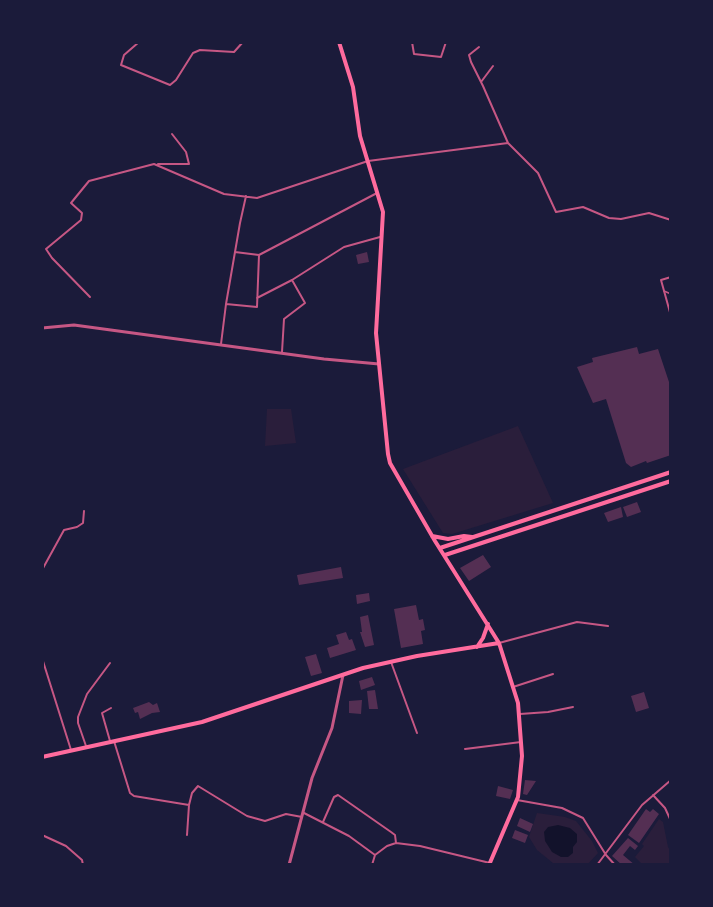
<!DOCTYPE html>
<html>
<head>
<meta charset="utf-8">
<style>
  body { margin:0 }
  #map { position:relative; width:713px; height:907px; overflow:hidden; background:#1b1b3a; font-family:"Alegreya Sans",sans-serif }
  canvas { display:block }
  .frame { position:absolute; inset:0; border:44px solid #1b1b3a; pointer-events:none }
</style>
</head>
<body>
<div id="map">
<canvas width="713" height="907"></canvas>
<div class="frame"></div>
</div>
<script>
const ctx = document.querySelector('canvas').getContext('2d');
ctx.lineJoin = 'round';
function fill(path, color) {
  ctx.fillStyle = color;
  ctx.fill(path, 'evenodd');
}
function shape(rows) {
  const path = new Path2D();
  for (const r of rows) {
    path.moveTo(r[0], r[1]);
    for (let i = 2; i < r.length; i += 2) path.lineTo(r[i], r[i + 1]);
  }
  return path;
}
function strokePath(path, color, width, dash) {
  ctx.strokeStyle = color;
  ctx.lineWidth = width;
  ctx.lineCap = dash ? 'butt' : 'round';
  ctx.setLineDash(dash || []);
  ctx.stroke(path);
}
const green = shape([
  [267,409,291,409,296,443,265,446],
  [518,426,553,503,452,534,443,533,403,469],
  [537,813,565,817,576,821,592,841,598,853,587,865,551,865,553,863,537,850,529,837],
  [659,819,663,822,668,847,671,852,671,865,643,865,635,857,644,846,642,844]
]);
const water = shape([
  [558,825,570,828,577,834,577,842,573,847,573,853,568,857,561,857,552,852,545,841,544,832,548,827]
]);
const building = shape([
  [367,252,369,262,358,264,356,255],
  [637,347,639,354,658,349,671,388,671,455,647,463,646,461,631,467,626,463,606,399,593,403,577,367,593,362,592,358],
  [637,502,641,512,627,517,623,507],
  [621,507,623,517,608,522,604,513],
  [483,555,491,567,469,581,460,568],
  [341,567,343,578,299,585,297,575],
  [369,593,370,601,357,604,356,595],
  [416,605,419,620,423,619,425,630,421,631,423,644,401,648,394,609],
  [368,615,374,645,365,647,360,632,362,632,360,617],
  [346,632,349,640,352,639,356,650,330,658,327,648,339,644,336,635],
  [316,654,322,673,311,676,305,657],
  [372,677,375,685,361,690,359,681],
  [375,690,378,709,369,709,367,691],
  [644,692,649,708,636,712,631,696],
  [362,700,361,714,349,713,349,701],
  [149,702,153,705,157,703,160,712,152,713,140,719,138,712,135,713,133,708],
  [525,780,536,781,527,795,523,794],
  [498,786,513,790,510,799,496,796],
  [646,809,650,812,653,809,659,814,639,843,628,835],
  [520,818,533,824,530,832,517,826],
  [515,830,528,835,525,843,512,838],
  [628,838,638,846,635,850,630,846,623,855,635,865,622,865,612,856]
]);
const service = shape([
  [664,291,671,294]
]);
const minor = shape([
  [139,42,124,55,121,65,170,85,176,80,193,53,200,50,234,52,243,42],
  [412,42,414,54,441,57,446,42],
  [479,47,469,55,471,62,483,86,508,143],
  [481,82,493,66],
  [158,164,189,164,186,152,172,134],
  [235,252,259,255,377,193],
  [671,277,661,280,671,316],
  [90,297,52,258,46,249,81,220,82,213,71,203,89,181,154,164,224,194,257,198,368,161,508,143,538,173,556,212,583,207,609,218,621,219,649,213,671,220],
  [257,298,292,280],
  [226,304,257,307,259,255],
  [221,344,226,304,240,223,246,196],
  [282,352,284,319,305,303,292,280,344,247,380,237],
  [42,570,64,530,77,527,83,523,84,511],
  [499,643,577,622,608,626],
  [42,658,71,750],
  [391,662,417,733],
  [513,687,553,674],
  [520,714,548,712,573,707],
  [110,741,102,713,111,708],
  [114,741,130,793,134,796,189,805,192,793,198,786,247,816,265,821,286,814,302,817],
  [86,746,78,723,78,717,87,694,110,663],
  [465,749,521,742],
  [653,795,665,808,671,821],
  [517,800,562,808,583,818,606,855,615,865],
  [304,813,349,836,375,855],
  [323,822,334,797,338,795,391,832,395,835,396,843],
  [671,826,671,833],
  [42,835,66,846,82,860,83,865],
  [187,835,189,805],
  [372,865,375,855,387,846,396,843,420,846,490,863],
  [597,865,642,805,671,780]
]);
const tertiary = shape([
  [42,328,74,325,324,359,379,364],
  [289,865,312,778,332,728,343,675]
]);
const secondary = shape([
  [339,42,353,87,360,136,383,212,376,333,388,454,390,463,435,541,499,643,518,703,522,756,518,797,489,865],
  [432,536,448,539,464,536,472,537],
  [440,548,671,472],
  [445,555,671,481],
  [477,647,483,638,488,624],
  [42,757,202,722,363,668,417,656,499,643]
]);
fill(green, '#2a1e3b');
fill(water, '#12122b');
fill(building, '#542f53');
strokePath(service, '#c65784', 1.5);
strokePath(minor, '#c65784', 2);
strokePath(tertiary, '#c65784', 3);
strokePath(secondary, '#ff6b9d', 4);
</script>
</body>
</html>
